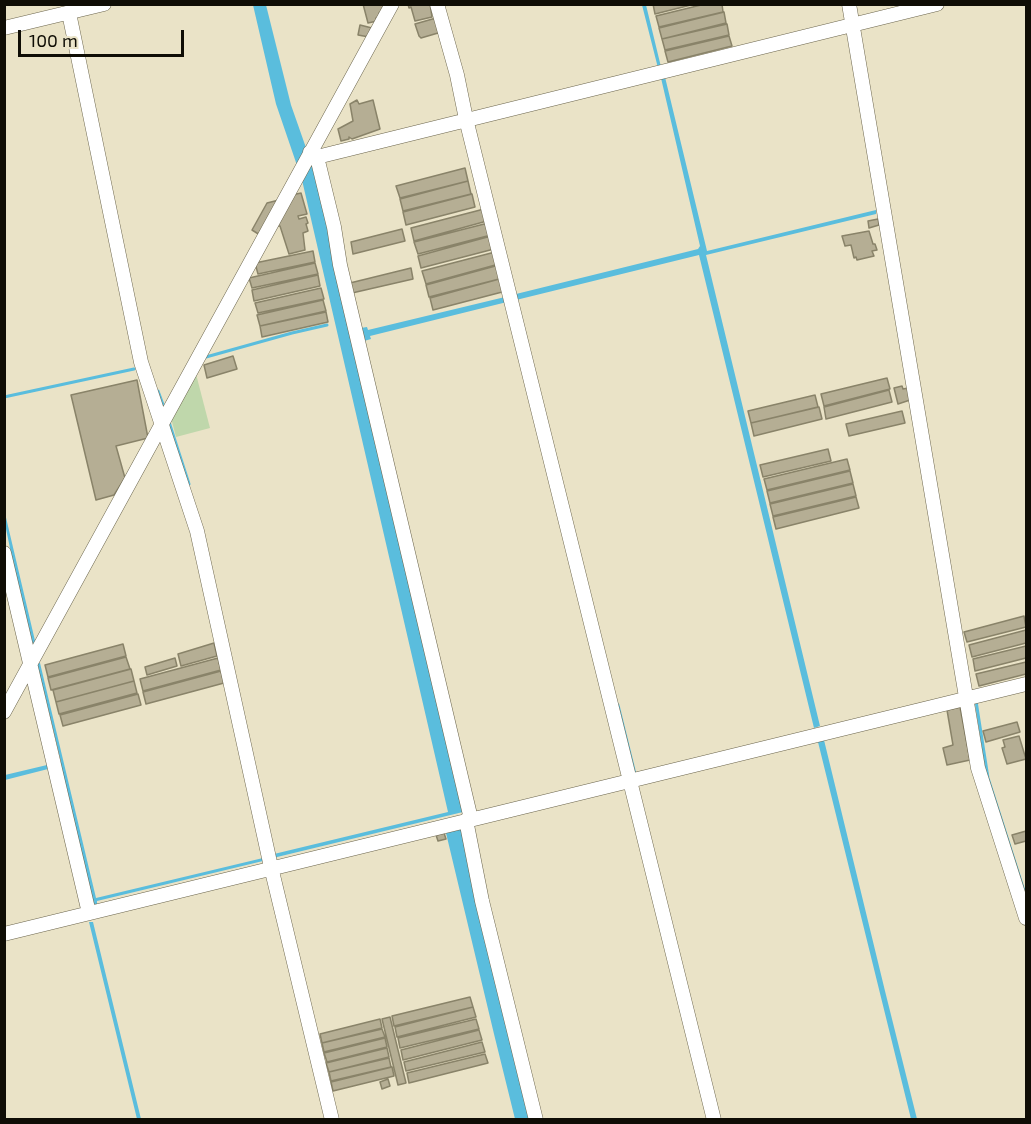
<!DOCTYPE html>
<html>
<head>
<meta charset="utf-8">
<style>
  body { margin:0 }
  #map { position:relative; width:1031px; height:1124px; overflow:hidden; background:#eae3c7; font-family:"Exo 2",sans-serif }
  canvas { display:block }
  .frame { position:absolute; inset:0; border:6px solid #0f0d05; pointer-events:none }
  .scale { position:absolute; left:18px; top:30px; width:166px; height:27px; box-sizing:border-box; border:3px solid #0f0d05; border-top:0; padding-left:8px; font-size:18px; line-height:21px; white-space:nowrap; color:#0f0d05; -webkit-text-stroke:4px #eae3c7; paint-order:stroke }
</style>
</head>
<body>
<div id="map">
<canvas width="1031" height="1124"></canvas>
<div class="frame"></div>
<div class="scale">100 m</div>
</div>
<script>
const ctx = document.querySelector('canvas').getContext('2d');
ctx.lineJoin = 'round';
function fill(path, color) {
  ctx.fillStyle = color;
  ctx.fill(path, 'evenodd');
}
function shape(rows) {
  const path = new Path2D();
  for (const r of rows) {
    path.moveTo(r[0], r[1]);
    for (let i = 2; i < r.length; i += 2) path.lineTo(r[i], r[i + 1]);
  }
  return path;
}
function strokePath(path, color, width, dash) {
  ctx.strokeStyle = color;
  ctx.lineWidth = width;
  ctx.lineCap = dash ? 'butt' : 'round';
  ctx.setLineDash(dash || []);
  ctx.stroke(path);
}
const green = shape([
  [196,374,210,428,176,437,171,418]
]);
const water = shape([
  [253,5,266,5,291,105,311,162,316,167,361,328,367,327,368,330,505,297,507,302,370,336,371,339,364,341,352,338,463,812,273,858,274,854,448,812,302,180,276,104],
  [642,5,646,5,661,67,658,68],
  [665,77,707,251,876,210,876,214,706,255,820,726,814,728,699,255,516,300,516,294,682,253,698,249,700,246,661,78],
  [4,509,36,645,33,645,11,553,5,524],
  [37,663,40,663,96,898,263,858,263,861,97,901,97,904,94,904,58,763,61,762],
  [824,740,885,991,917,1119,911,1119,818,742],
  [47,765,48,769,5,780,5,775],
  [461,829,532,1119,515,1119,494,1034,446,833],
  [89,922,93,922,141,1119,137,1119]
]);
const stream = shape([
  [206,357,292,333,327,325],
  [158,391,165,410],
  [4,397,134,369],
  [169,422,189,484],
  [976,701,988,778,1026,897],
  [618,705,635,774]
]);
const building = shape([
  [363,4,385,4,384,11,379,13,381,16,376,18,377,21,368,23,363,4],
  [408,4,430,4,432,17,415,21,411,7,409,8,408,4],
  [653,4,695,4,655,14,653,4],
  [705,4,722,4,723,12,659,27,656,16,705,4],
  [724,12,726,23,662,39,659,28,724,12],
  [436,18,438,33,421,38,419,36,415,24,436,18],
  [727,24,729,35,665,50,662,39,727,24],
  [360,25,372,28,369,37,358,35,360,25],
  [729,36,732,46,668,62,665,51,729,36],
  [357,100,359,104,373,100,380,129,352,139,349,137,349,139,341,141,338,129,353,121,350,104,357,100],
  [465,168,468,181,400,198,396,186,465,168],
  [468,181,471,194,403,211,400,199,468,181],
  [301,193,307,214,298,216,299,219,306,217,308,223,306,224,308,231,303,233,305,250,289,254,280,226,278,226,277,222,292,195,301,193],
  [472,194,475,207,406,225,403,212,472,194],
  [279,200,260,235,252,230,267,203,279,200],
  [484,209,487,221,414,241,411,228,484,209],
  [878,219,879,225,869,228,868,221,878,219],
  [488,223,491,235,418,254,414,242,488,223],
  [402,229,405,241,353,254,351,242,402,229],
  [869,231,873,244,875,244,877,250,872,251,874,256,857,260,856,257,854,258,851,245,845,246,842,236,869,231],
  [491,236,494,249,421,268,418,256,491,236],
  [313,251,315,262,258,274,255,263,313,251],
  [495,252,499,264,426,284,422,271,495,252],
  [315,263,318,274,252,288,249,278,315,263],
  [499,265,503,278,429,297,426,285,499,265],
  [411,268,413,279,352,293,350,283,411,268],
  [318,275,320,286,254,301,252,290,318,275],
  [503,278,506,291,433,310,430,298,503,278],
  [321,288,324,299,258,313,255,303,321,288],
  [323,300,326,311,260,326,257,315,323,300],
  [326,312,328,322,262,337,260,326,326,312],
  [233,356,237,369,207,378,204,365,233,356],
  [887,378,890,389,824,406,821,394,887,378],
  [137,380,148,438,116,446,125,478,114,495,96,500,71,395,137,380],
  [902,386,903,389,908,388,910,400,898,404,894,388,902,386],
  [889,390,892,402,826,419,824,407,889,390],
  [815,395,818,407,751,423,748,411,815,395],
  [819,407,822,419,754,436,751,423,819,407],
  [902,411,905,423,849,436,846,424,902,411],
  [828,449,831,461,763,477,760,465,828,449],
  [847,459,850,470,767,490,764,479,847,459],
  [850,471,853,483,770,503,767,491,850,471],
  [853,484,856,496,773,516,770,504,853,484],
  [856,497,859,508,776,529,773,517,856,497],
  [1024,616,1026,627,967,642,964,632,1024,616],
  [1026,630,1026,643,972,657,969,645,1026,630],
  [214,643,217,656,181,666,178,654,214,643],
  [123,644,126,656,48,677,45,665,123,644],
  [1026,646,1026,658,975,671,973,659,1026,646],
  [126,657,130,669,51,690,48,678,126,657],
  [175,658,177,666,147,675,145,667,175,658],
  [218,658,221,670,143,691,140,679,218,658],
  [1026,662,1026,674,979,686,976,674,1026,662],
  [131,669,134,681,56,702,53,690,131,669],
  [221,671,224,683,146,704,143,692,221,671],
  [134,681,137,693,59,714,56,702,134,681],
  [138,694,141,705,63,726,60,715,138,694],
  [960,707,970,760,947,765,943,748,953,745,947,710,960,707],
  [1017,722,1020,732,986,742,983,731,1017,722],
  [1019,736,1026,759,1007,764,1002,748,1005,747,1003,740,1019,736],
  [1026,831,1026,841,1015,844,1012,835,1026,831],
  [444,833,446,839,438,841,436,835,444,833],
  [470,997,473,1007,394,1026,392,1016,470,997],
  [473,1007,476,1017,397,1037,395,1027,473,1007],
  [390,1017,406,1083,398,1085,382,1019,390,1017],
  [380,1019,382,1028,322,1043,320,1034,380,1019],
  [476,1019,479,1029,400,1048,398,1038,476,1019],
  [382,1029,385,1037,324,1052,322,1043,382,1029],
  [479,1030,482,1040,403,1060,401,1050,479,1030],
  [385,1038,387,1047,327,1062,324,1053,385,1038],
  [482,1042,485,1052,406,1071,404,1062,482,1042],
  [387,1048,389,1057,329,1072,326,1063,387,1048],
  [485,1054,488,1063,409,1083,407,1073,485,1054],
  [389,1058,391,1067,331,1081,329,1072,389,1058],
  [392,1067,394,1076,333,1091,331,1082,392,1067],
  [388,1079,390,1086,382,1089,380,1082,388,1079]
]);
const street = shape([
  [437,4,457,75,466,119,714,1120],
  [849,4,978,768,1026,918],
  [69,13,141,362,197,531,271,867,332,1120],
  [4,28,104,4],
  [310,152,317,157,937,4],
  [317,157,334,227,340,265,471,819],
  [4,553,89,913],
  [4,712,392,4],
  [466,820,482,901,536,1120],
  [4,934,1026,684]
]);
fill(green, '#bfd7ab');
fill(water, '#5abddd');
strokePath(stream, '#5abddd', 3);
fill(building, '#b5ae94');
strokePath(building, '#898369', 1.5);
strokePath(street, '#6c664e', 15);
strokePath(street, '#fff', 14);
</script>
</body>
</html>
